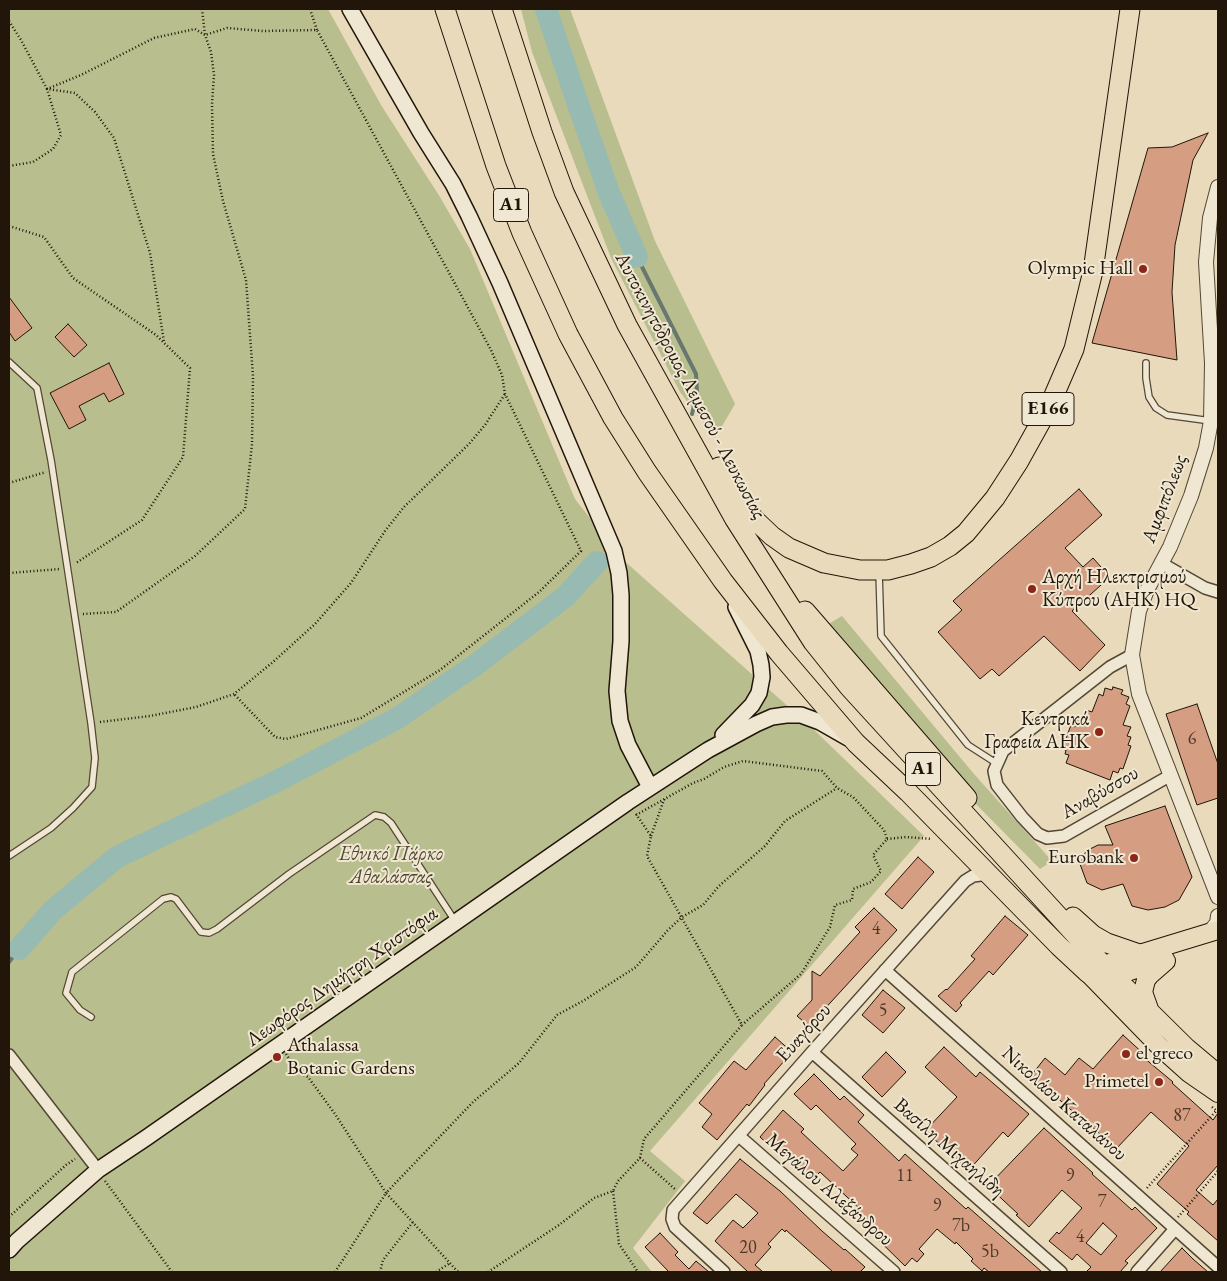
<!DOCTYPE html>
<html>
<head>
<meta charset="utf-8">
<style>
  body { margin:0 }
  #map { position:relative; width:1227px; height:1281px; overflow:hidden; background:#e8daba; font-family:"EB Garamond",serif }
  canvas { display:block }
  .frame { position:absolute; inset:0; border:10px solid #211609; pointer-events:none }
</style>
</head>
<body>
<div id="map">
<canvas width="1227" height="1281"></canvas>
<div class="frame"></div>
</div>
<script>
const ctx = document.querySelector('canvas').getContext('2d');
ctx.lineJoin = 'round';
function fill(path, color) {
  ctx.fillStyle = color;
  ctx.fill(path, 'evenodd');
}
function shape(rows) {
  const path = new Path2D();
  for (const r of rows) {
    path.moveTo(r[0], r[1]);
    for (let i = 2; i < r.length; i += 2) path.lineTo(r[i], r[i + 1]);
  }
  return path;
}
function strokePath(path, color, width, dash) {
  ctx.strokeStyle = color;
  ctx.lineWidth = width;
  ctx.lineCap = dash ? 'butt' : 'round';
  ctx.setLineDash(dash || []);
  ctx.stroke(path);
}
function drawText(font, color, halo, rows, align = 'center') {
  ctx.font = font + ' "EB Garamond",serif';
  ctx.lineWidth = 4;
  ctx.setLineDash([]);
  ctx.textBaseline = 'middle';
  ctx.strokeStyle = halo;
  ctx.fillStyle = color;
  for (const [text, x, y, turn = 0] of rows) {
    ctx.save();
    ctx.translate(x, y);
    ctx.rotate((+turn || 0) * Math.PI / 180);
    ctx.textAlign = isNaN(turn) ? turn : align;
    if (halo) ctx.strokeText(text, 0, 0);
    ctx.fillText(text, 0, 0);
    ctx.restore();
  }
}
const green = shape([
  [9,9,328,9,381,105,440,197,470,249,575,499,621,558,809,725,924,836,650,1151,685,1181,633,1248,652,1272,9,1272],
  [521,9,570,9,655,241,735,404,715,438,680,392,611,258,532,52],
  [842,616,974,774,1052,861,1040,869,966,794,827,625]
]);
const stream = shape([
  [637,257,696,374,697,393,692,414],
  [9,962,19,949]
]);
const river = shape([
  [546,9,578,104,609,193,637,257],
  [19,949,53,910,117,857,275,782,396,719,474,666,566,596,597,562]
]);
const building = shape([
  [1208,133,1193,160,1175,245,1172,292,1177,360,1092,343,1148,148,1172,147,1208,133],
  [9,297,32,328,15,341,9,332,9,297],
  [68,324,87,345,74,357,55,337,68,324],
  [109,363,124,394,109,402,104,393,79,406,86,420,69,429,50,393,109,363],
  [1079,489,1102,515,1065,548,1083,567,1093,558,1110,577,1072,611,1105,645,1080,671,1044,636,999,676,992,669,980,679,938,632,962,610,953,601,1079,489],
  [1113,687,1123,690,1121,694,1129,697,1126,704,1130,706,1123,725,1131,727,1127,736,1131,737,1128,745,1131,746,1123,769,1120,768,1118,773,1113,771,1110,780,1066,763,1069,755,1065,754,1066,750,1062,749,1071,725,1075,727,1078,718,1083,720,1086,710,1092,712,1099,694,1103,696,1105,688,1112,690,1113,687],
  [1197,704,1218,764,1218,798,1197,805,1166,714,1197,704],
  [1165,806,1192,877,1179,900,1165,907,1148,910,1132,906,1123,884,1102,890,1087,883,1080,864,1086,851,1098,845,1113,845,1105,826,1165,806],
  [918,857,934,872,902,909,885,894,918,857],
  [874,908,897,930,809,1026,797,1016,812,1000,812,971,820,976,860,932,855,927,874,908],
  [1005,916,1028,935,993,975,989,971,960,1003,962,1005,956,1012,938,996,946,989,947,990,975,959,971,956,1005,916],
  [883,990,905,1008,883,1033,862,1015,883,990],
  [1123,1035,1145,1055,1143,1057,1173,1082,1172,1083,1213,1120,1218,1113,1218,1165,1196,1190,1213,1205,1218,1199,1218,1241,1187,1214,1189,1212,1157,1184,1189,1146,1151,1112,1116,1149,1087,1122,1086,1123,1054,1095,1053,1097,1030,1077,1045,1058,1065,1075,1079,1058,1093,1069,1123,1035],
  [775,1037,792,1052,764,1084,765,1085,749,1106,747,1104,717,1140,702,1127,712,1114,699,1103,734,1061,746,1070,775,1037],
  [944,1047,976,1077,980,1072,1029,1114,1008,1137,1003,1132,969,1170,925,1131,957,1097,925,1067,944,1047],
  [886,1052,906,1072,882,1097,862,1077,886,1052],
  [814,1074,840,1100,844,1096,864,1115,858,1122,899,1161,905,1154,966,1209,968,1207,1042,1272,989,1272,984,1268,982,1271,971,1261,973,1259,956,1242,955,1244,937,1229,919,1249,924,1254,917,1262,912,1258,905,1266,854,1216,860,1209,820,1172,812,1180,783,1152,780,1155,760,1137,783,1110,804,1129,801,1132,843,1171,858,1155,851,1149,856,1144,816,1105,811,1110,794,1094,814,1074],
  [1044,1128,1093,1173,1092,1174,1132,1210,1135,1207,1157,1228,1125,1261,1128,1263,1120,1272,1086,1272,1091,1267,1077,1254,1072,1260,1049,1241,1057,1232,1059,1234,1082,1208,1062,1190,1029,1227,1016,1215,1018,1214,988,1186,1044,1128],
  [1103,1223,1117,1236,1101,1255,1086,1243,1103,1223],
  [740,1159,780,1191,822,1231,844,1250,845,1249,865,1267,860,1272,833,1272,786,1230,785,1232,782,1229,768,1244,771,1247,755,1265,763,1272,748,1272,715,1241,733,1220,743,1228,758,1213,736,1194,707,1224,693,1213,740,1159],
  [660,1233,678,1252,675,1255,689,1269,696,1261,709,1272,669,1272,645,1247,660,1233],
  [1182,1248,1193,1259,1208,1272,1160,1272,1182,1248]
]);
const path = shape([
  [202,9,205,35,227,28,263,31,317,30,491,350,502,375,505,394,581,551,539,592,440,670,361,718,286,739,275,737,234,694],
  [310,9,317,30],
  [9,21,21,40,47,89,75,93,95,112,114,138,150,253,164,342],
  [9,166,33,162,53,149,61,135,47,89,81,75,154,38,195,29,205,35,211,52,214,75,212,104,213,154,223,201,246,280,253,376,252,444,245,509,195,556,116,612,82,614],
  [9,226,44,237,73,278,156,335,190,368,183,457,142,520,76,563],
  [9,483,46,472],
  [9,573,60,569],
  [100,722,150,716,196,707,234,694,273,662,315,624,351,583,385,531,404,507,469,444,485,425,505,394],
  [636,814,651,836,647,856,742,1025,644,1139,640,1158],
  [636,815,693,783,704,779,724,767,743,761,822,771,837,788,853,797,884,830,887,839,873,855,881,871,871,882,853,889,852,900,835,905,830,927,801,974,742,1025],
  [651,836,665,797],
  [887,839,906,837,932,839],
  [286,1054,298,1072,308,1077,335,1114,386,1193,473,1102,519,1063,557,1015,583,1001,636,967,668,930,682,917,703,905,719,886,765,846,785,821,837,788],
  [1212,1107,1218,1112],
  [105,1181,172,1272],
  [1147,1188,1216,1111],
  [613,1191,619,1244,638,1272],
  [9,1217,66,1165,75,1159],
  [1178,1217,1218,1171],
  [335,1272,386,1193,458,1272],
  [380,1272,383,1260,413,1222],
  [436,1272,450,1263],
  [488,1272,559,1225,594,1198,613,1191,618,1181,640,1158,676,1190]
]);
const service = shape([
  [9,362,37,388,51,460,91,723,95,758,92,787,73,808,51,828,9,856],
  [1146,363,1146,378,1149,397,1156,408,1167,415,1211,421],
  [879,572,881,636,968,745,996,763],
  [91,1017,80,1010,66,993,72,972,163,899,171,897,176,899,201,932,209,933,217,929,289,874,375,815,384,817,391,823,455,921]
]);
const minor = shape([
  [1161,563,1205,588,1218,592],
  [1132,655,1110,667,1003,751,994,771,997,785,1022,817,1038,834,1047,838,1064,836,1171,775],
  [885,970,1218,1267],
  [812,1052,1061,1272],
  [9,1055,98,1170],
  [739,1136,894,1272],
  [724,1272,675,1227,672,1219,673,1210,812,1052,965,881,973,876,989,874],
  [1137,1272,1175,1229]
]);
const tertiary = shape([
  [1218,187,1210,218,1206,262,1212,363,1211,421,1206,448,1191,496,1170,547,1147,590,1139,611,1132,655,1139,694,1218,897],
  [1207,935,1217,923,1218,916]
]);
const secondary = shape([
  [350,9,421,133,453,184,469,216,500,283,614,551,619,573,621,595,621,641,617,691,620,721,628,745,650,787],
  [723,735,752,705,759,693,762,677,761,665,758,651,736,607],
  [9,1250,17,1241,98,1170,146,1138,628,802,708,750,756,724,772,717,786,715,801,715,820,722,848,738]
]);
const primary = shape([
  [1218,930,1103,965,1088,973,1160,1047,1189,1073,1218,1093],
  [1103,965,1187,1048,1218,1074],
  [1108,986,1127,972,1165,959],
  [1149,1009,1143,992,1146,980,1150,975,1166,961]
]);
const trunk = shape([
  [445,9,496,166,522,233,568,334,613,418,647,472,723,581,779,653,856,743,908,792,1059,946,1088,973],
  [502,9,542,132,564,192,627,325,734,518,813,642,849,687,1103,965],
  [719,467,753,518,772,536,789,548,824,563,860,570,888,570,911,564,931,557,950,546,966,533,995,498,1019,461,1049,407,1074,349,1093,271,1130,9],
  [805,611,967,798],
  [1073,917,1093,935,1107,943,1139,954]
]);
const markers = [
  [1143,269,5,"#8f2418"],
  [1032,589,5,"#8f2418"],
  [1099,732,5,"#8f2418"],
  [1134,858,5,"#8f2418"],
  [1126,1054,5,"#8f2418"],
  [277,1057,5,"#8f2418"],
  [1159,1082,5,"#8f2418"]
];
const numberNames = [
  ["6",1192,739],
  ["4",876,929],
  ["5",883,1011],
  ["87",1182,1116],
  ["11",905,1176],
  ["9",1070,1176],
  ["7",1102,1202],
  ["9",937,1206],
  ["7b",961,1226],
  ["4",1080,1237],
  ["20",748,1248],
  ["5b",990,1252]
];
const shields = [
  [511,205,35],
  [1048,409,52],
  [923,769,35]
];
const shieldNames = [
  ["A1",511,205],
  ["E166",1048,409],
  ["A1",923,769]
];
const poiNames = [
  ["Olympic Hall",1133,269],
  ["Αρχή Ηλεκτρισμού",1042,578,"left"],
  ["Κύπρου (ΑΗΚ) HQ",1042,601,"left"],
  ["Κεντρικά",1089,720],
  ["Γραφεία ΑΗΚ",1089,743],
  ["Eurobank",1124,858],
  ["Athalassa",287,1046,"left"],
  ["Botanic Gardens",287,1069,"left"],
  ["el greco",1136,1054,"left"],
  ["Primetel",1149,1082]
];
const streetNames = [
  ["Αυτοκινητόδρομος Λεμεσού - Λευκωσίας",690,386,62],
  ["Αμφιπόλεως",1165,499,-69],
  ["Αναβύσσου",1100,793,-30],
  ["Λεωφόρος Δημήτρη Χριστόφια",342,977,-35],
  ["Ευαγόρου",804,1033,-48],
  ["Νικολάου Καταλάνου",1064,1104,42],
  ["Βασίλη Μιχαηλίδη",949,1148,41],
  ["Μεγάλου Αλεξάνδρου",829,1190,41]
];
const parkNames = [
  ["Εθνικό Πάρκο",391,855],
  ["Αθαλάσσας",391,878]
];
fill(green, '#b9be8e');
strokePath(stream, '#68786f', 4);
strokePath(river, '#97bab3', 22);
fill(building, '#d59d82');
strokePath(building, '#211609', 1);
strokePath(service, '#534735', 8);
strokePath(minor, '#534735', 14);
strokePath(tertiary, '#534735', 16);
strokePath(secondary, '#211609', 18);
strokePath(primary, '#211609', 20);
strokePath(trunk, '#211609', 21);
strokePath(path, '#211609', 2.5, [1, 2.5]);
strokePath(service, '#f0e7d2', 5.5);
strokePath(minor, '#f0e7d2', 11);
strokePath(tertiary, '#f0e7d2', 14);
strokePath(secondary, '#f0e7d2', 15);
strokePath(primary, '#e8daba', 18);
strokePath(trunk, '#e8daba', 19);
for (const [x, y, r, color] of markers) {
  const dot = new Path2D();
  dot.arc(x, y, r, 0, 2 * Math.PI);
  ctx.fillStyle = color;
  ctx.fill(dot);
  strokePath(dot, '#f0e7d2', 2);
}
drawText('18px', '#4e3827', null, numberNames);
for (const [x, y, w] of shields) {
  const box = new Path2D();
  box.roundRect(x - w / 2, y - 16.5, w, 33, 4);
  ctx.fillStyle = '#f0e7d2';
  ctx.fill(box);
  strokePath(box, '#211609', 1);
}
drawText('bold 19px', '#211609', null, shieldNames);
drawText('20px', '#211609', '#f0e7d2', poiNames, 'right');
drawText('20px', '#211609', '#f0e7d2', streetNames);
drawText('italic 20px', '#4f4831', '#f0e7d2', parkNames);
</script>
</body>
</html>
